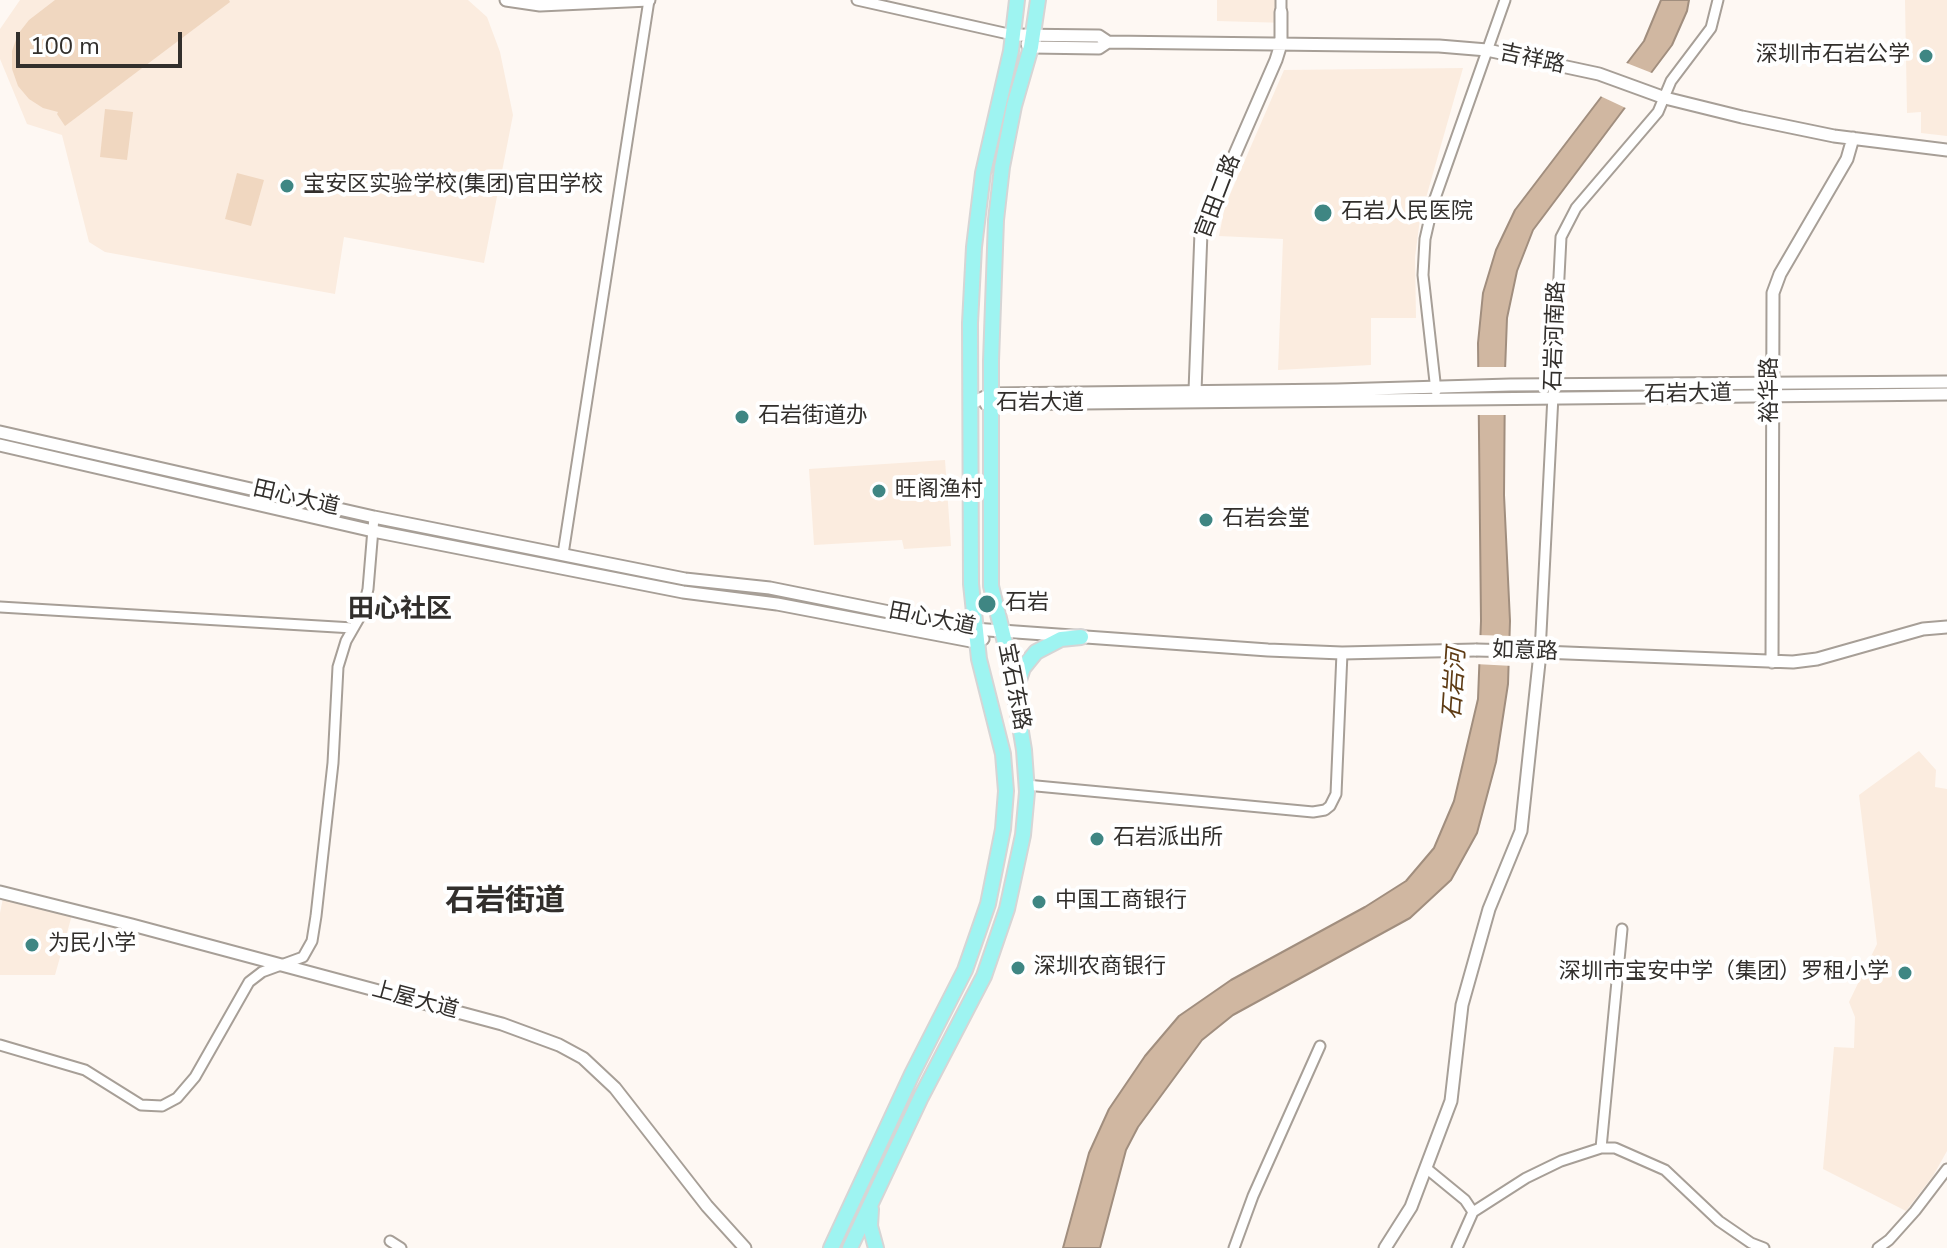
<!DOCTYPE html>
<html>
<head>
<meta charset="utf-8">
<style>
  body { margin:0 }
  #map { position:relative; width:1947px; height:1248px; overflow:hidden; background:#fef8f3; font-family:"Nunito Sans",sans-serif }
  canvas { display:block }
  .scale { position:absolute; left:16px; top:32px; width:166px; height:36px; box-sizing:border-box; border:4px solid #322f2c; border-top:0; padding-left:10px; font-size:24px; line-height:28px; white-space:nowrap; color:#322f2c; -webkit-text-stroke:6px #fff; paint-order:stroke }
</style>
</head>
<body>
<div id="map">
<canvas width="1947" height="1248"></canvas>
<div class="scale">100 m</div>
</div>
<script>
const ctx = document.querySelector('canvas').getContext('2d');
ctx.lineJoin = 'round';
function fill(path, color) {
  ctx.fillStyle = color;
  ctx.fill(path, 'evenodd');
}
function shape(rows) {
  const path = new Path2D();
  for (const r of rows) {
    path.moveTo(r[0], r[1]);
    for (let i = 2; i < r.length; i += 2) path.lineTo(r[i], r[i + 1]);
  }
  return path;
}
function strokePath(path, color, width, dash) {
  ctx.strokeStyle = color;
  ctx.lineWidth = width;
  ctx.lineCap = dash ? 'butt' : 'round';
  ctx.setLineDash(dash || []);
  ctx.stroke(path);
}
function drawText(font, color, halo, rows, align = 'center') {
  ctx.font = font + ' "Nunito Sans","Noto Sans SC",sans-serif';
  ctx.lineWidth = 8;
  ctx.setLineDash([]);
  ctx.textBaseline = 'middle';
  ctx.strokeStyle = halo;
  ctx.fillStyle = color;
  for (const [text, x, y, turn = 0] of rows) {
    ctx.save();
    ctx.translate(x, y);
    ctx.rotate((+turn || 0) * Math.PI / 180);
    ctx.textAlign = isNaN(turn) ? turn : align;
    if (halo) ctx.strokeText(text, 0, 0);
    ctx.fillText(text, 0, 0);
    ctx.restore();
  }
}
const built = shape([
  [20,0,468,0,487,17,500,52,513,115,484,263,344,237,335,294,105,252,89,242,62,135,27,124,0,59,0,29],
  [1217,0,1287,0,1287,23,1217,21],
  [1905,0,1947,0,1947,136,1921,133,1921,112,1907,113],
  [1463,68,1420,219,1415,257,1416,318,1371,318,1371,365,1278,370,1283,239,1219,236,1225,206,1284,70],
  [945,460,951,546,904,549,902,540,814,545,809,469],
  [1919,751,1936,770,1935,787,1947,789,1947,1151,1933,1176,1906,1211,1823,1169,1834,1047,1854,1048,1855,1017,1849,1002,1877,944,1859,795],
  [3,898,72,915,55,975,0,975,0,913]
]);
const green = shape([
  [55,0,229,0,230,2,65,126,57,114,58,112,43,108,29,99,18,86,12,69,12,51,18,34,29,20],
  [105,109,133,112,127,160,100,157],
  [237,173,264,180,251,226,225,219]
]);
const water = shape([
  [1661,0,1689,0,1687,11,1672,45,1533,230,1517,271,1507,318,1505,371,1504,495,1510,621,1508,684,1496,762,1477,833,1451,880,1410,918,1233,1015,1202,1040,1138,1127,1126,1150,1100,1248,1063,1248,1089,1153,1109,1109,1145,1056,1179,1016,1231,980,1365,907,1406,881,1434,848,1454,801,1478,699,1481,621,1478,343,1483,293,1496,250,1515,210,1644,41,1661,0]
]);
const pier = shape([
  [1624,62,1657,75,1630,110,1598,95],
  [1474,367,1509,367,1509,415,1475,415],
  [1477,635,1513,636,1513,666,1475,664]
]);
const minor = shape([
  [857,0,1013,35],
  [1281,0,1281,12],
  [1436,391,1423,275,1425,239,1433,204,1505,0],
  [563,554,649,0],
  [0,607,353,628],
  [1540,653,1561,237,1576,208,1658,112,1671,81,1711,28,1718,0],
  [1026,785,1313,812,1325,810,1330,806,1336,794,1342,653],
  [0,1045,85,1070,141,1105,162,1106,177,1098,195,1077,249,982,262,972,303,957,312,941,316,916,333,763,338,667,346,641,362,613,368,589,374,517],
  [1601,1148,1622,929],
  [1426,1168,1465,1200,1473,1212,1457,1248],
  [1473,1212,1526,1178,1561,1161,1601,1148,1615,1148,1665,1170,1719,1221,1751,1243,1764,1248],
  [390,1241,401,1248],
  [1234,1248,1253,1196,1320,1046],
  [1878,1248,1889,1240,1915,1211,1947,1169]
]);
const tertiary = shape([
  [506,0,540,5,649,0],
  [1013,35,1099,36,1108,42,1439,46,1487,50,1599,74,1665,98,1742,117,1834,136,1947,150],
  [1027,44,1031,47,1099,48,1108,42],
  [1195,391,1201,232,1276,60,1281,44,1281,12],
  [970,404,991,394,1337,390,1510,385,1947,382],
  [986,404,1947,394],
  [0,432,374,517,685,579,770,588,974,629,1268,650,1342,653,1476,650],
  [0,445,373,531,683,592,777,604,976,642,983,639],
  [1517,651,1793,662,1817,659,1923,629,1947,627],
  [1772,662,1773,293,1780,274,1847,159,1853,138],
  [0,892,132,925,502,1024,559,1045,583,1058,615,1088,707,1206,745,1248],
  [1385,1248,1411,1207,1451,1101,1462,1005,1489,909,1521,831,1540,653]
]);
const primary = shape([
  [1016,689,1023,668,1036,652,1061,639,1081,637],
  [871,1209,870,1226,876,1248],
  [831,1248,912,1074,965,970,988,904,1003,829,1006,791,1003,754,979,659,971,584,970,323,974,247,983,173,1011,51,1017,0],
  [850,1248,921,1097,984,976,1007,909,1023,835,1027,792,1024,750,1009,659,991,586,991,361,996,220,1002,167,1014,106,1031,47,1038,0]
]);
const tertiaryBridge = shape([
  [1476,650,1517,651]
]);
const markers = [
  [1926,56,8,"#3f8683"],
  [287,186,8,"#3f8683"],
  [1323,213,10,"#3f8683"],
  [742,417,8,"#3f8683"],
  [879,491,8,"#3f8683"],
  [1206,520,8,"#3f8683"],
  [987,604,10,"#3f8683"],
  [1097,839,8,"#3f8683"],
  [1039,902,8,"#3f8683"],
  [32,945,8,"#3f8683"],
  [1018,968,8,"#3f8683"],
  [1905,973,8,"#3f8683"]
];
const poiNames = [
  ["深圳市石岩公学",1910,56,"right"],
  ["宝安区实验学校(集团)官田学校",303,186],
  ["石岩人民医院",1341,213],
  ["石岩街道办",758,417],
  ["旺阁渔村",895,491],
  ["石岩会堂",1222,520],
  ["石岩",1005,604],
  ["石岩派出所",1113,839],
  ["中国工商银行",1055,902],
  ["为民小学",48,945],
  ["深圳农商银行",1034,968],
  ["深圳市宝安中学（集团）罗租小学",1889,973,"right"]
];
const streetNames = [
  ["吉祥路",1532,60,12],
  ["官田二路",1219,197,-69],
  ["石岩河南路",1556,336,-88],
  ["裕华路",1771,390,-90],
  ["石岩大道",1688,395,-1],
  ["石岩大道",1040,404],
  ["田心大道",296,499,13],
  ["田心大道",932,620,11],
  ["如意路",1525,652,2],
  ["宝石东路",1013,687,79],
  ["上屋大道",415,1001,15]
];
const waterNames = [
  ["石岩河",1456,684,-86]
];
const quarterNames = [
  ["田心社区",400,611]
];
const districtNames = [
  ["石岩街道",505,903]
];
fill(built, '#fbecdf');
fill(green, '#f0d7c0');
fill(water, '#d0b7a1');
strokePath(water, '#a18e7e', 2);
fill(pier, '#fef8f3');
strokePath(minor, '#a79f97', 13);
strokePath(tertiary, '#a79f97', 15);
strokePath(primary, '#d6d5d5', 18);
strokePath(minor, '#fff', 9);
strokePath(tertiary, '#fff', 11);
strokePath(primary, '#9ef4f1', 14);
strokePath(tertiaryBridge, '#a79f97', 15, []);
strokePath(tertiaryBridge, '#fff', 11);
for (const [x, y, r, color] of markers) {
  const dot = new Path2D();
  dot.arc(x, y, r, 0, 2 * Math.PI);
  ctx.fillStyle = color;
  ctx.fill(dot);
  strokePath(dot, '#fff', 3);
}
drawText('22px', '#322f2c', '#fff', poiNames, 'left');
drawText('22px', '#322f2c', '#fff', streetNames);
drawText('italic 24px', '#5e3b14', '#fff', waterNames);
drawText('bold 26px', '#322f2c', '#fff', quarterNames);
drawText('bold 30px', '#322f2c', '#fff', districtNames);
</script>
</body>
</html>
